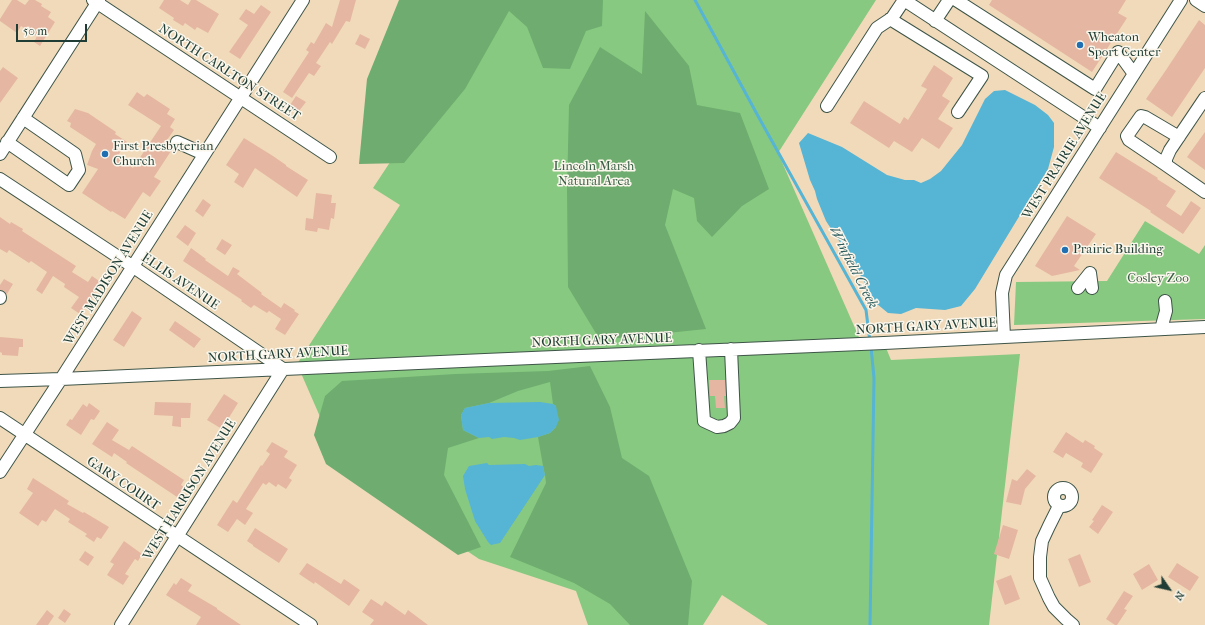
<!DOCTYPE html>
<html>
<head>
<meta charset="utf-8">
<style>
  body { margin:0 }
  #map { position:relative; width:1205px; height:625px; overflow:hidden; background:#f1daba; font-family:"IM FELL French Canon",serif }
  canvas { display:block }
  .north { position:absolute; left:1149px; top:569px; width:40px; height:40px; -webkit-text-stroke:3px #fbf7ec; paint-order:stroke; rotate:124deg; font-size:11px; font-weight:700; line-height:16px; text-align:center; color:#1f3d34 }
  .north::after { content:''; display:block; margin:auto; width:14px; height:18px; background:#1f3d34; clip-path:polygon(50% 0,100% 100%,50% 72%,0 100%) }
  .scale { position:absolute; left:16px; top:24px; width:71px; height:18px; box-sizing:border-box; border:2px solid #1f3d34; border-top:0; padding-left:5px; font-size:12px; line-height:14px; white-space:nowrap; color:#1f3d34; -webkit-text-stroke:3px #fbf7ec; paint-order:stroke }
</style>
</head>
<body>
<div id="map">
<canvas width="1205" height="625"></canvas>
<div class="north">N</div>
<div class="scale">50 m</div>
</div>
<script>
const ctx = document.querySelector('canvas').getContext('2d');
ctx.lineJoin = 'round';
function fill(path, color) {
  ctx.fillStyle = color;
  ctx.fill(path, 'evenodd');
}
function shape(rows) {
  const path = new Path2D();
  for (const r of rows) {
    if (r.length === 3) {
      path.moveTo(r[0] + r[2], r[1]);
      path.arc(r[0], r[1], r[2], 0, 2 * Math.PI);
      continue;
    }
    path.moveTo(r[0], r[1]);
    for (let i = 2; i < r.length; i += 2) path.lineTo(r[i], r[i + 1]);
  }
  return path;
}
function strokePath(path, color, width, dash) {
  ctx.strokeStyle = color;
  ctx.lineWidth = width;
  ctx.lineCap = dash ? 'butt' : 'round';
  ctx.setLineDash(dash || []);
  ctx.stroke(path);
}
function drawText(font, color, halo, rows, align = 'center') {
  ctx.font = font + ' "IM FELL French Canon",serif';
  ctx.lineWidth = 3;
  ctx.setLineDash([]);
  ctx.textBaseline = 'middle';
  ctx.strokeStyle = halo;
  ctx.fillStyle = color;
  for (const [text, x, y, turn = 0] of rows) {
    ctx.save();
    ctx.translate(x, y);
    ctx.rotate((+turn || 0) * Math.PI / 180);
    ctx.textAlign = isNaN(turn) ? turn : align;
    if (halo) ctx.strokeText(text, 0, 0);
    ctx.fillText(text, 0, 0);
    ctx.restore();
  }
}
const green = shape([
  [497,0,876,0,778,153,862,344,884,343,891,360,1020,354,989,625,768,625,722,595,703,625,588,625,576,591,479,559,366,483,328,435,297,364,400,205,373,188],
  [1145,221,1199,254,1205,245,1205,319,1014,325,1016,282,1107,281]
]);
const forest = shape([
  [399,0,603,0,602,26,586,31,570,69,543,68,527,27,509,11,465,89,404,163,359,164,367,79],
  [645,11,689,66,697,105,740,113,769,189,742,206,712,237,697,221,694,198,673,189,665,225,706,329,600,340,568,287,567,190,569,105,600,47,642,74],
  [590,366,610,407,622,458,649,476,692,581,688,625,630,625,610,604,574,583,510,557,546,483,545,475,543,466,538,437,550,433,556,427,556,406,553,404,550,382,518,391,489,403,465,408,461,415,463,430,479,438,448,448,444,475,481,547,458,555,326,464,314,435,325,396,342,381,455,374,548,371]
]);
const water = shape([
  [1005,90,1035,105,1048,115,1054,123,1054,147,1048,169,975,289,961,306,945,310,916,308,901,314,888,313,877,304,855,266,848,258,845,250,826,221,817,199,815,191,810,180,799,143,808,133,842,147,887,175,905,180,914,180,921,183,930,179,941,171,962,145,985,99,994,91],
  [540,402,553,404,556,406,559,420,556,427,550,433,538,437,520,440,514,438,504,437,492,439,489,437,479,438,463,430,461,415,465,408,489,403],
  [487,463,489,465,525,464,529,466,536,465,543,466,545,475,500,543,491,545,488,542,475,521,465,489,463,476,469,466]
]);
const stream = shape([
  [695,0,758,116,866,310,870,342],
  [870,625,874,378,871,347]
]);
const building = shape([
  [12,0,17,0,25,5,29,0,35,0,42,4,41,6,51,12,48,17,55,22,40,46,34,42,37,36,21,26,17,33,0,21,0,19],
  [164,0,180,0,188,5,191,0,196,0,219,14,208,33,197,27,195,30,185,23,183,26,173,20,174,18,159,8],
  [340,0,356,0,350,22,346,21,332,44,330,42,316,63,321,66,314,76,309,73,292,98,283,92,309,52,306,50,311,42,314,44,326,23,332,27],
  [992,0,1126,0,1118,13,1127,18,1092,72,989,5],
  [261,5,271,12,240,59,229,52,248,25,239,19,246,9,254,14],
  [1199,20,1205,25,1205,68,1172,117,1146,99,1166,70],
  [360,34,370,39,365,49,355,44],
  [934,65,953,78,942,96,950,101,938,119,953,128,939,149,922,138,912,152,894,141,889,148,850,123,864,101,900,124,904,117,908,120,927,89,921,86],
  [3,67,18,78,0,103,0,71],
  [137,92,144,97,147,94,170,109,167,114,175,119,170,127,174,130,167,140,170,142,171,146,173,148,154,177,161,181,150,197,143,192,125,219,112,211,111,212,82,193,98,169,87,165,92,151,96,144,70,127,71,123,67,121,75,109,88,113,116,132,115,134,127,142,117,157,133,168,161,126,128,105],
  [296,96,306,102,299,111,290,105],
  [1205,132,1205,170,1187,157],
  [244,138,273,156,286,165,286,166,308,180,297,197,255,168,243,188,234,182,239,174,226,165],
  [1116,152,1158,178,1157,179,1176,191,1166,206,1181,216,1191,201,1201,208,1183,234,1150,212,1151,211,1099,178],
  [316,193,332,195,331,203,336,203,334,219,331,218,329,230,318,228,317,232,305,230,306,218,313,219],
  [203,199,211,205,203,217,195,211],
  [1067,216,1096,234,1074,266,1080,270,1052,276,1035,266],
  [0,217,10,224,11,222,23,229,22,231,76,266,72,272,88,282,92,276,102,283,80,314,71,308,79,297,64,287,65,284,53,276,42,294,36,290,47,272,31,261,29,263,9,250,7,253,0,249],
  [185,225,196,233,188,246,176,237],
  [222,239,232,245,225,255,216,249],
  [191,248,206,259,205,260,228,276,233,267,240,271,237,274,262,293,261,294,281,308,284,303,295,310,294,311,299,314,285,335,275,329,281,319,269,311,267,313,254,305,251,308,241,301,242,300,183,261],
  [4,279,13,284,7,294,4,291,0,290,0,285],
  [132,311,142,318,124,347,113,340],
  [175,321,201,339,194,348,169,330],
  [0,337,23,339,23,347,19,347,18,356,2,355,2,353,0,352],
  [709,380,725,380,726,396,724,396,725,408,716,408,715,396,710,396],
  [224,394,238,403,222,429,207,420],
  [155,402,191,403,190,418,181,418,181,427,172,426,173,416,154,415],
  [89,403,100,411,94,420,91,419,81,435,66,425,70,419,72,420,83,404,87,407],
  [107,422,119,430,112,440,129,450,132,446,184,480,181,485,184,487,177,497,126,463,127,462,114,453,112,457,92,444],
  [1066,432,1083,443,1085,440,1095,446,1094,448,1103,454,1091,473,1081,467,1083,463,1066,453,1063,458,1053,452],
  [272,442,288,451,284,457,297,465,289,478,292,480,286,489,278,484,276,487,269,482,266,485,263,483,246,509,253,513,245,525,237,519,228,532,217,525,233,500,237,503,261,465,262,466,270,454,266,451],
  [1027,469,1036,476,1025,489,1021,505,1006,502,1012,479,1017,481],
  [33,478,69,501,67,504,83,513,84,512,109,527,101,539,97,537,94,542,85,536,87,534,68,522,70,519,55,509,46,522,42,520,38,526,19,513,33,493,27,489],
  [1102,505,1113,512,1098,534,1089,527,1094,521,1092,520],
  [1003,525,1018,530,1009,559,994,554],
  [255,528,288,549,279,563,253,546,253,545,247,541],
  [124,541,142,554,138,561,135,559,125,574,129,576,123,585,107,575,114,564,110,562],
  [85,551,94,557,88,566,79,560],
  [1080,554,1091,582,1079,587,1068,559],
  [307,563,341,584,344,579,360,590,349,606,315,582,314,584,299,574],
  [1177,563,1199,577,1190,591,1168,577],
  [1149,564,1158,580,1142,590,1133,574],
  [1011,575,1020,599,1005,605,996,581],
  [181,578,192,585,188,591,217,608,217,609,241,625,196,625,201,617,166,595,174,583,176,585],
  [1124,591,1133,596,1124,609,1127,610,1117,625,1115,625,1106,619],
  [371,599,382,606,385,601,405,615,408,610,428,625,370,625,374,620,362,612],
  [64,609,71,614,65,623,58,618],
  [47,610,54,616,48,625,36,625]
]);
const minor = shape([
  [93,0,330,157],
  [904,0,1100,128],
  [956,0,1095,89,1118,52,1134,74],
  [1196,0,1205,6],
  [890,19,982,76,958,112],
  [935,21,949,0],
  [1205,98,1170,150,1166,159,1166,165,1205,192],
  [827,106,877,28,892,18,904,0],
  [7,142,69,185,79,170,75,154,23,118],
  [177,142,204,154],
  [0,154,99,0],
  [1166,165,1129,140,1127,136,1141,116,1145,117,1179,137],
  [0,179,132,266,283,369],
  [1078,288,1090,273,1092,288],
  [0,297,0,298],
  [1161,329,1166,311,1165,301],
  [1004,337,1002,293,1006,275,1181,0],
  [699,350,704,421,717,427,724,426,730,423,734,418,731,349],
  [0,381,61,379,485,360,884,343,1205,327],
  [0,418,311,625],
  [0,472,61,379,303,0],
  [1063,497,9],
  [1059,506,1049,526,1042,541,1040,557,1040,578,1049,598,1054,607,1066,619,1073,625],
  [121,625,283,369]
]);
const markers = [
  [1080,45,4,"#1f6fb2"],
  [105,154,4,"#1f6fb2"],
  [1065,250,4,"#1f6fb2"]
];
const poiNames = [
  ["Wheaton",1088,38],
  ["Sport Center",1088,53],
  ["First Presbyterian",113,147],
  ["Church",113,162],
  ["Prairie Building",1073,250]
];
const streetNames = [
  ["NORTH CARLTON STREET",229,73,33],
  ["WEST PRAIRIE AVENUE",1065,156,-58],
  ["WEST MADISON AVENUE",109,278,-58],
  ["ELLIS AVENUE",180,282,34],
  ["NORTH GARY AVENUE",926,327,-3],
  ["NORTH GARY AVENUE",602,341,-2],
  ["NORTH GARY AVENUE",278,355,-3],
  ["GARY COURT",123,484,34],
  ["WEST HARRISON AVENUE",190,490,-58]
];
const parkNames = [
  ["Lincoln Marsh",594,167],
  ["Natural Area",594,182],
  ["Cosley Zoo",1158,279]
];
const waterNames = [
  ["Winfield Creek",853,268,63]
];
fill(green, '#88c981');
fill(forest, '#6ead6f');
fill(water, '#56b4d4');
strokePath(stream, '#56b4d4', 3);
fill(building, '#e5b7a2');
strokePath(minor, '#3e5548', 14);
strokePath(minor, '#fff', 12);
for (const [x, y, r, color] of markers) {
  const dot = new Path2D();
  dot.arc(x, y, r, 0, 2 * Math.PI);
  ctx.fillStyle = color;
  ctx.fill(dot);
  strokePath(dot, '#fbf7ec', 1.5);
}
drawText('13px', '#1f3d34', '#fbf7ec', poiNames, 'left');
drawText('13px', '#1f3d34', '#fbf7ec', streetNames);
drawText('13px', '#396047', '#fbf7ec', parkNames);
drawText('italic 14px', '#2d5b5c', '#fbf7ec', waterNames);
</script>
</body>
</html>
